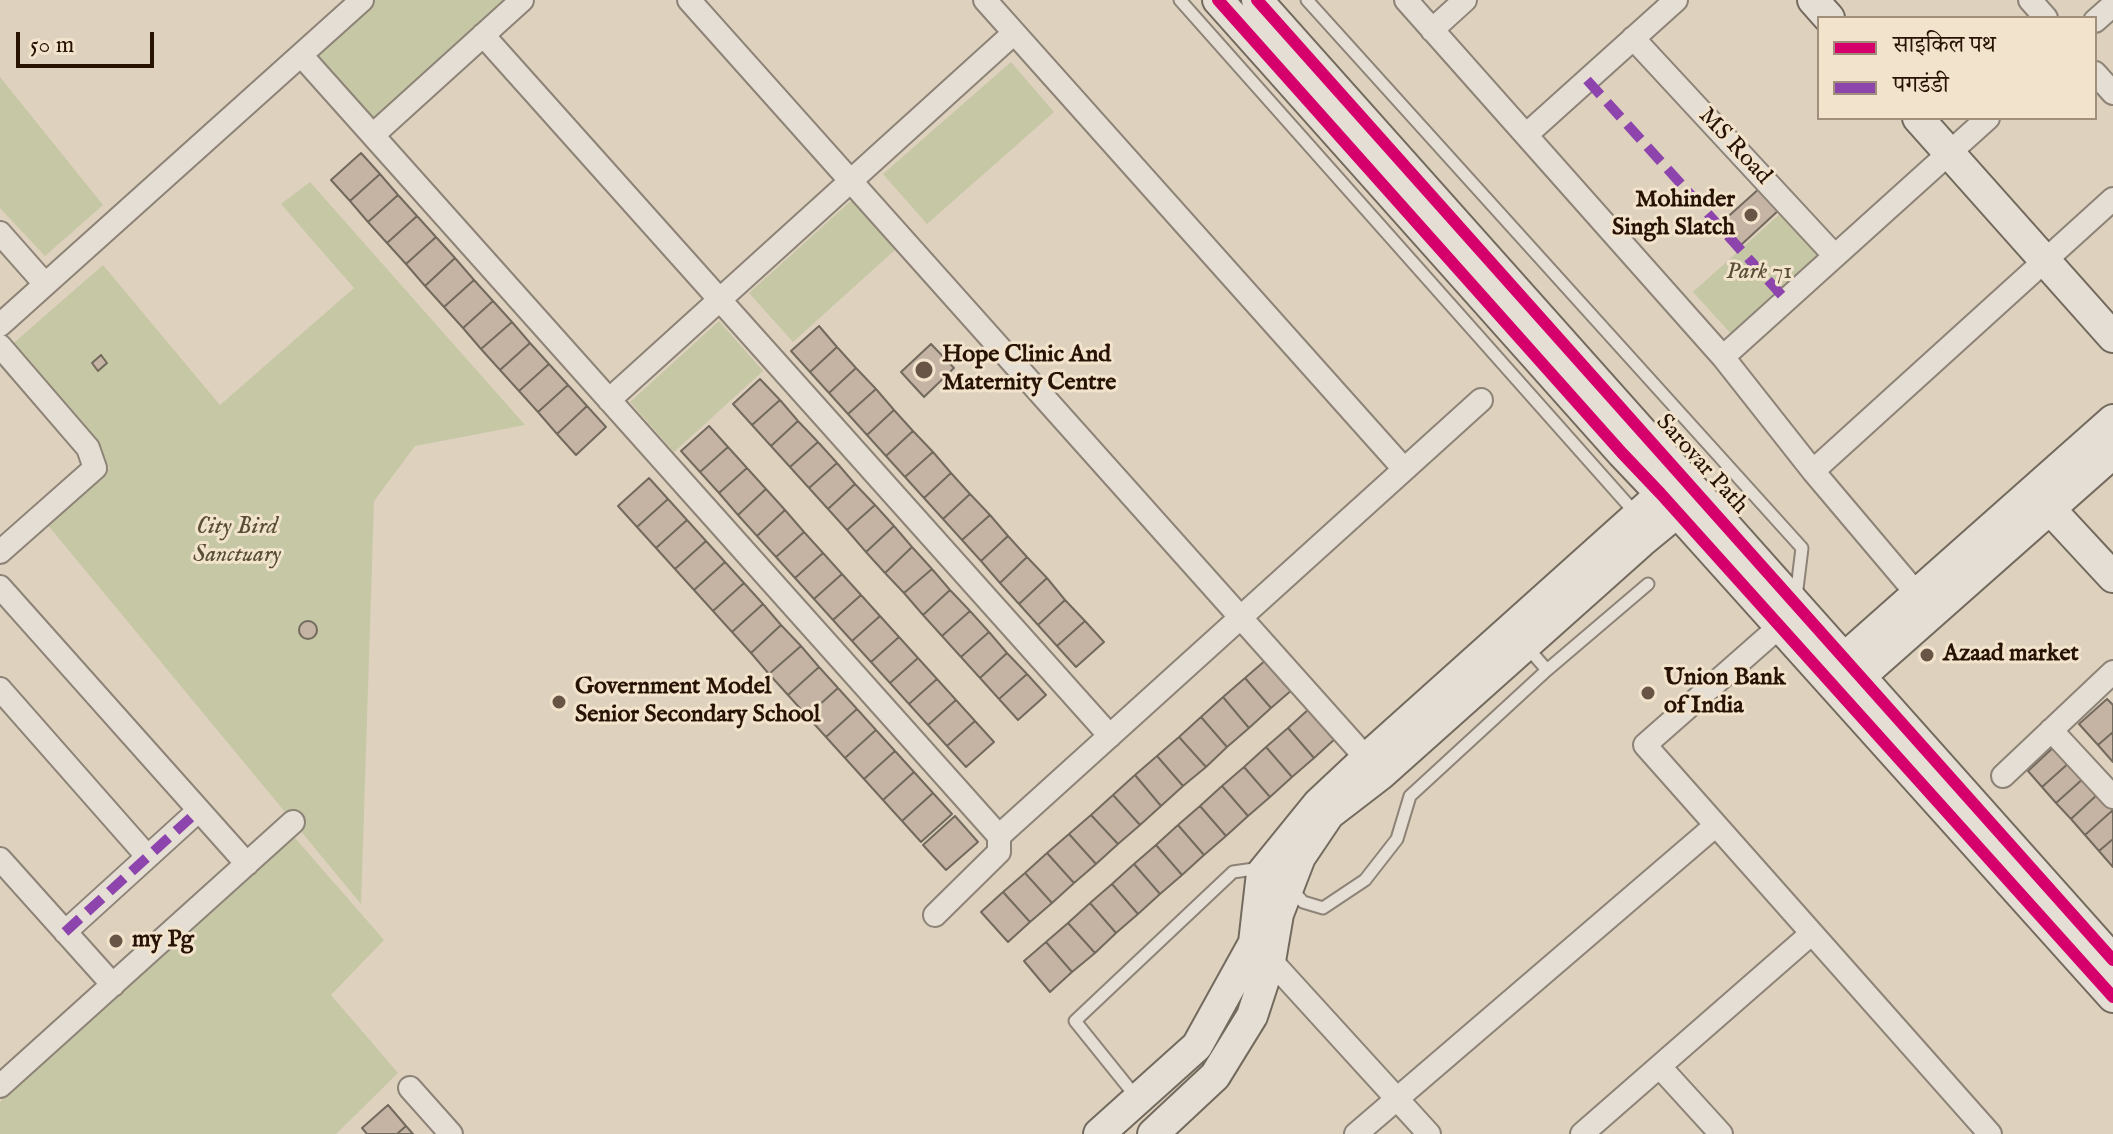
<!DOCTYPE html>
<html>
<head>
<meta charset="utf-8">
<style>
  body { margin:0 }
  #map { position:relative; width:2113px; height:1134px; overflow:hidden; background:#ded1be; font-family:"IM FELL English","Noto Serif Devanagari",serif }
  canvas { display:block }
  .legend { position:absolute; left:1817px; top:16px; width:280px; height:104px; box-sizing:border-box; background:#f2e3cc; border:2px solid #a18f7c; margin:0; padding:10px 14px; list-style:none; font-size:24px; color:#281204 }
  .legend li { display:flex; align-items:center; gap:16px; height:40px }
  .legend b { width:40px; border:2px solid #a18f7c }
  .scale { position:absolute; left:16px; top:32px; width:138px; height:36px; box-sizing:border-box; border:4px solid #281204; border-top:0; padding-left:10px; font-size:24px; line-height:28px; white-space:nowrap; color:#281204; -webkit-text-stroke:6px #f2e3cc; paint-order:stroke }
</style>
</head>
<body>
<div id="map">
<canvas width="2113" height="1134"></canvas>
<ul class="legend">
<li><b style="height:10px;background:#d6006c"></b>साइकिल पथ</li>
<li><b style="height:10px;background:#8e44ad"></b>पगडंडी</li>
</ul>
<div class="scale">50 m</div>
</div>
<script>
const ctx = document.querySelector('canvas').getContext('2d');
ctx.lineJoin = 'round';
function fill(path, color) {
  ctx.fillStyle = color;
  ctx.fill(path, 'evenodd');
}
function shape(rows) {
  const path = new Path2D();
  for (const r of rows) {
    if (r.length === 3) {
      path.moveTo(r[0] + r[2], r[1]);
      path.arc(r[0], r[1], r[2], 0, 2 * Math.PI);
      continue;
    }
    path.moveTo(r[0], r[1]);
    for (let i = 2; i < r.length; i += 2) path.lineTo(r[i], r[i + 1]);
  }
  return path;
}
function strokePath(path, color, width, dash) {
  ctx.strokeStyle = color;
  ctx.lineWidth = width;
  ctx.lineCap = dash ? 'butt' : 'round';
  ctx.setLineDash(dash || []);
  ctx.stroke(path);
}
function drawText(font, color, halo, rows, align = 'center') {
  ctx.font = font + ' "IM FELL English",serif';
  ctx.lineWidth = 6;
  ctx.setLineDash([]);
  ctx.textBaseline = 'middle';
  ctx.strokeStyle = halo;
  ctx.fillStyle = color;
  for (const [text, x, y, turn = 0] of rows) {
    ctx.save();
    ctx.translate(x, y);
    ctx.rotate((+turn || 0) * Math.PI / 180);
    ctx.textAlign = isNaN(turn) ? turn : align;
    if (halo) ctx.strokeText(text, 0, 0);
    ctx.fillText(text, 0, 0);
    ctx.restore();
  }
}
const green = shape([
  [374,0,505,0,358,133,300,68],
  [1011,62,1054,112,927,224,883,174],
  [0,77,103,205,45,256,0,208],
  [310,182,525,425,415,446,374,501,361,904,47,524,110,468,8,348,103,265,220,405,354,288,281,204],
  [852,200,896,249,793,342,749,293],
  [1782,212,1822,256,1734,337,1693,292],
  [719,321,763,371,674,452,630,402],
  [288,830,384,940,331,995,398,1073,336,1134,0,1134,0,1102]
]);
const building = shape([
  [361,153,380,174,350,201,331,180,361,153],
  [380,174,398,195,368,222,350,201,380,174],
  [1761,187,1780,209,1741,245,1722,222,1761,187],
  [398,195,417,216,387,243,368,222,398,195],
  [417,216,436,237,406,264,387,243,417,216],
  [436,237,455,258,425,286,406,264,436,237],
  [455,258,474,280,444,307,425,286,455,258],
  [474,280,493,301,463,328,444,307,474,280],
  [493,301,512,322,481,349,463,328,493,301],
  [512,322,530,343,500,370,481,349,512,322],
  [819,326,837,347,810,372,791,351,819,326],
  [530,343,549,364,519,391,500,370,530,343],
  [931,344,954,368,924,397,901,372,931,344],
  [837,347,856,368,829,393,810,372,837,347],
  [101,355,107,363,98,371,92,363,101,355],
  [549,364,568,385,538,412,519,391,549,364],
  [856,368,876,389,848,414,829,393,856,368],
  [760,379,780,400,752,425,733,404,760,379],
  [568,385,587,406,557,434,538,412,568,385],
  [876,389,894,410,867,435,848,414,876,389],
  [780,400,798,421,771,446,752,425,780,400],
  [587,406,606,427,576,455,557,434,587,406],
  [894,410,913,431,886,456,867,435,894,410],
  [798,421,818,442,790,467,771,446,798,421],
  [709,426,728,447,700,472,681,451,709,426],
  [913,431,933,452,905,477,886,456,913,431],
  [818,442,837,463,809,488,790,467,818,442],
  [728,447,747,468,719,493,700,472,728,447],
  [933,452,951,473,924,498,905,477,933,452],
  [837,463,855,484,828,509,809,488,837,463],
  [747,468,766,489,738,515,719,493,747,468],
  [951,473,970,494,943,519,924,498,951,473],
  [649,478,668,499,637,527,618,506,649,478],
  [855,484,875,505,847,530,828,509,855,484],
  [766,489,785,510,757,536,738,515,766,489],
  [970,494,990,515,962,540,943,519,970,494],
  [668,499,687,520,656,548,637,527,668,499],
  [875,505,894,526,866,552,847,530,875,505],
  [785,510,804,532,776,557,757,536,785,510],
  [990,515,1008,536,981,561,962,540,990,515],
  [687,520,706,541,675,569,656,548,687,520],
  [894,526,912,547,885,573,866,552,894,526],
  [804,532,823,553,795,578,776,557,804,532],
  [1008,536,1027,557,1000,583,981,561,1008,536],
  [706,541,725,562,694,590,675,569,706,541],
  [912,547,932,569,904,593,885,573,912,547],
  [823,553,842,574,814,599,795,578,823,553],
  [1027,557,1047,578,1019,604,1000,583,1027,557],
  [725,562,744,583,713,611,694,590,725,562],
  [932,569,950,590,923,615,904,593,932,569],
  [842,574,861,595,833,620,814,599,842,574],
  [1047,578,1065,600,1038,625,1019,604,1047,578],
  [744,583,763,604,732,632,713,611,744,583],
  [950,590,970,611,942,636,923,615,950,590],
  [861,595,880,616,852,641,833,620,861,595],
  [1065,600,1085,621,1057,646,1038,625,1065,600],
  [763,604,781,625,751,653,732,632,763,604],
  [970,611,989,632,961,657,942,636,970,611],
  [880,616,899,637,871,662,852,641,880,616],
  [308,630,9],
  [1085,621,1104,642,1076,667,1057,646,1085,621],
  [781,625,801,646,769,674,751,653,781,625],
  [989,632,1007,653,980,678,961,657,989,632],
  [899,637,918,658,890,683,871,662,899,637],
  [801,646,819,667,788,695,769,674,801,646],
  [1007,653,1027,674,999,699,980,678,1007,653],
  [918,658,937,679,909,704,890,683,918,658],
  [1267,659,1293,689,1271,708,1245,678,1267,659],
  [819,667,838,688,807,716,788,695,819,667],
  [1027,674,1046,695,1018,720,999,699,1027,674],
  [1245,678,1271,708,1249,728,1223,697,1245,678],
  [937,679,956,700,928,725,909,704,937,679],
  [838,688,857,709,826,737,807,716,838,688],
  [1223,697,1249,728,1227,747,1201,717,1223,697],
  [2107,699,2113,705,2113,732,2098,745,2079,724,2107,699],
  [956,700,975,721,947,746,928,725,956,700],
  [1310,708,1336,738,1314,758,1288,728,1310,708],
  [857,709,876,730,845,758,826,737,857,709],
  [1201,717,1227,747,1206,767,1179,737,1201,717],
  [975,721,994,742,966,767,947,746,975,721],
  [1288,728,1314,758,1292,777,1266,747,1288,728],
  [876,730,895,751,864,779,845,758,876,730],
  [2113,732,2113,762,2098,745,2113,732],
  [1179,737,1206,767,1183,786,1157,756,1179,737],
  [2056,745,2071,761,2042,787,2028,771,2056,745],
  [1266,747,1292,777,1270,797,1244,767,1266,747],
  [895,751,914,772,883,800,864,779,895,751],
  [1157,756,1183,786,1161,806,1135,775,1157,756],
  [2071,761,2085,777,2056,803,2042,787,2071,761],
  [1244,767,1270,797,1248,816,1222,786,1244,767],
  [914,772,933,793,902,821,883,800,914,772],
  [1135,775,1161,806,1140,825,1113,795,1135,775],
  [2085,777,2099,793,2071,819,2056,803,2085,777],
  [1222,786,1248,816,1226,836,1200,806,1222,786],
  [933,793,952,814,921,842,902,821,933,793],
  [2099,793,2113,810,2085,835,2071,819,2099,793],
  [1113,795,1140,825,1118,844,1091,815,1113,795],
  [1200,806,1226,836,1204,855,1178,825,1200,806],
  [2113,810,2113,839,2099,851,2085,835,2113,810],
  [1091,815,1118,844,1096,864,1069,834,1091,815],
  [955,816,978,842,946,870,923,845,955,816],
  [1178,825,1204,855,1182,875,1156,845,1178,825],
  [1069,834,1096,864,1074,883,1047,853,1069,834],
  [2113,839,2113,867,2099,851,2113,839],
  [1156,845,1182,875,1160,894,1134,864,1156,845],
  [1047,853,1074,883,1052,903,1025,873,1047,853],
  [1134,864,1160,894,1138,914,1112,884,1134,864],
  [1025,873,1052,903,1030,922,1003,892,1025,873],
  [1112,884,1138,914,1116,933,1090,903,1112,884],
  [1003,892,1030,922,1008,942,981,912,1003,892],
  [1090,903,1116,933,1095,953,1068,923,1090,903],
  [1068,923,1095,953,1072,972,1046,942,1068,923],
  [1046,942,1072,972,1050,992,1024,961,1046,942],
  [388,1105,406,1126,397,1134,367,1134,362,1128,388,1105],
  [406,1126,413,1134,397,1134,406,1126]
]);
const lane = shape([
  [1180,0,1630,507],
  [1307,0,1802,548,1796,597],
  [1527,647,1547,670,1648,584],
  [1292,889,1303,902,1323,908,1365,880,1397,839,1410,796,1547,670],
  [1137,1098,1075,1021,1233,872,1254,869,1259,872]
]);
const street = shape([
  [689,0,1376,769],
  [985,0,1404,469],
  [1406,0,1723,357,1813,471,1917,594],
  [2030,0,2046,18],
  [2095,21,2113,5],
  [1432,30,1465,0],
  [483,35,1110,736],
  [1633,38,1835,256],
  [301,55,999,836,999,852,935,915],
  [2095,73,2113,93],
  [373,135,522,0],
  [1526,135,1676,0],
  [0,233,45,284],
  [0,325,362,0],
  [0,346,88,448,95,468,0,552],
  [1723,357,1988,118],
  [609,400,1014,33],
  [1813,471,2113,199],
  [0,587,247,864],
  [1779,627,1645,745,1990,1134],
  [0,689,147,856],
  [2051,730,2113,797],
  [2003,776,2113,672],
  [999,836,1481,400],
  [0,859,113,985],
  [65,932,198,811],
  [1263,952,1429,1134],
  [1660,1067,1721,1134],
  [0,1086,293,822],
  [410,1088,451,1134],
  [1356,1134,1715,826],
  [1582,1134,1811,934]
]);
const secondary = shape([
  [1218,0,1622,453,1661,494,2113,997],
  [1257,0,2113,960],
  [1813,0,1829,18],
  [1918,118,2113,337],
  [2037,495,2113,577],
  [1830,671,2113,420],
  [1845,690,2113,453],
  [1099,1134,1197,1046,1254,943,1262,873,1318,804,1367,758,1677,480],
  [1153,1134,1215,1076,1252,1016,1270,961,1278,914,1300,857,1329,814,1381,774,1641,542,1692,500]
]);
const quiet = shape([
  [1587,80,1786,300],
  [65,932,198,811]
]);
const cycleway = shape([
  [1218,0,1622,453,1661,494,2113,997],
  [1257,0,2113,960]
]);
const markers = [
  [1751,215,8,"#685545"],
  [924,370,10,"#685545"],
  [1927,655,8,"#685545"],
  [1648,693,8,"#685545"],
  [559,702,8,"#685545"],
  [116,941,8,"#685545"]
];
const streetNames = [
  ["MS Road",1734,147,47],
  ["Sarovar Path",1701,465,48]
];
const poiNames = [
  ["Mohinder",1735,201,"right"],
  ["Singh Slatch",1735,229,"right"],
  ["Hope Clinic And",942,356],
  ["Maternity Centre",942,384],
  ["Azaad market",1943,655],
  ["Union Bank",1664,679],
  ["of India",1664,707],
  ["Government Model",575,688],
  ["Senior Secondary School",575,716],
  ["my Pg",132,941]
];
const parkNames = [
  ["Park 71",1759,273],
  ["City Bird",237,528],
  ["Sanctuary",237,556]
];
fill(green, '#c5c7a5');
fill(building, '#c5b3a4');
strokePath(building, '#736a5e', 2);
strokePath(lane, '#8d8377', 15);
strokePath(street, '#8d8377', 26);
strokePath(secondary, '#736a5e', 34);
strokePath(lane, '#e5ded4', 11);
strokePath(street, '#e5ded4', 22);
strokePath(secondary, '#e5ded4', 30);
strokePath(quiet, '#8e44ad', 10, [20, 10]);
strokePath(cycleway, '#d6006c', 12);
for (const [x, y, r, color] of markers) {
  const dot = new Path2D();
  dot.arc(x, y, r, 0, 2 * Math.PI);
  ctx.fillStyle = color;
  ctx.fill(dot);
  strokePath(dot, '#f2e3cc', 3);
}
drawText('24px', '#281204', '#f2e3cc', streetNames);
drawText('bold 24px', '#281204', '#f2e3cc', poiNames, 'left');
drawText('italic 24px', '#584e35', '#f2e3cc', parkNames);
</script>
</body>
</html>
